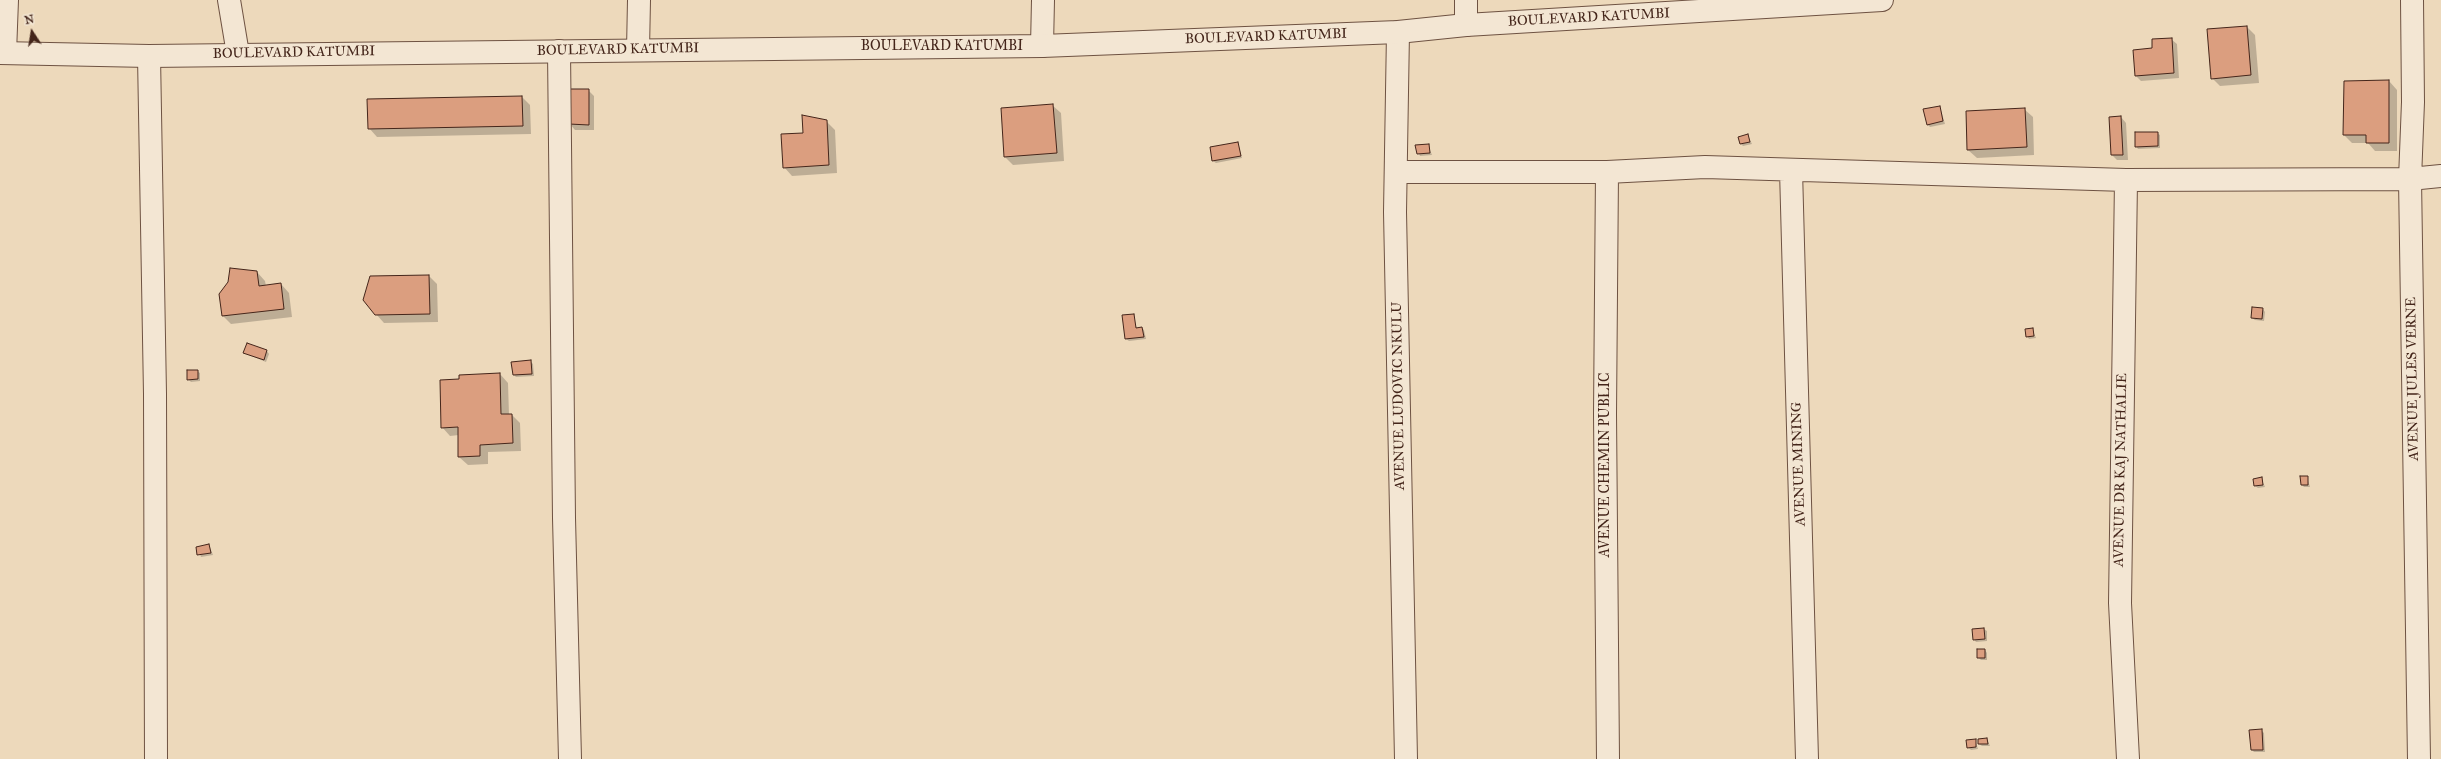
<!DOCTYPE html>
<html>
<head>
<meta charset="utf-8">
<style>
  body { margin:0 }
  #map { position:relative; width:2441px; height:759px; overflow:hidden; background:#edd9bb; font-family:"IM FELL Great Primer",serif }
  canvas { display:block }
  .north { position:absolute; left:12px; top:12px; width:40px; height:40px; -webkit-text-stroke:3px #f3e6d3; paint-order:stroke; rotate:348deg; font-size:11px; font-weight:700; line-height:16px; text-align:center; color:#44251a }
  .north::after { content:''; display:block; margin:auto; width:14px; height:18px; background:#44251a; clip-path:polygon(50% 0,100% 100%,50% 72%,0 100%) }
</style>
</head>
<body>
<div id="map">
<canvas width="2441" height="759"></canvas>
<div class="north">N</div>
</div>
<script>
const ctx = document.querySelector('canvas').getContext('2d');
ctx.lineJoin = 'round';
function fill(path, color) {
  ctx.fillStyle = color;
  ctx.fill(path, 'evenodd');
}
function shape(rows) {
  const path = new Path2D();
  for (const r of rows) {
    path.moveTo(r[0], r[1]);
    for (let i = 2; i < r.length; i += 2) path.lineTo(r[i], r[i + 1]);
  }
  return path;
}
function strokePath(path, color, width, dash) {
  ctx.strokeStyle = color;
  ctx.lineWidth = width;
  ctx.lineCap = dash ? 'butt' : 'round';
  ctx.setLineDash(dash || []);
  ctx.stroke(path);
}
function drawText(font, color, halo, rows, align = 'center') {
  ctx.font = font + ' "IM FELL Great Primer",serif';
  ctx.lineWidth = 3;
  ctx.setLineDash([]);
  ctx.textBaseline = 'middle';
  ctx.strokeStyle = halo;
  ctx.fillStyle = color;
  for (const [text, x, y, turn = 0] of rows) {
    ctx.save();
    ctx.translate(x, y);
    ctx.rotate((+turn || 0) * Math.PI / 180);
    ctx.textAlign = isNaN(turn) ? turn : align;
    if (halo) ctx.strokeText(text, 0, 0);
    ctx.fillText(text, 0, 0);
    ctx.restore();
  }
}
const shadow = shape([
  [2247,27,2255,35,2259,83,2220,86,2212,78],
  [2171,39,2177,44,2179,78,2141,81,2136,76,2153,49],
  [2389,81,2397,90,2397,151,2375,151,2368,143,2352,143,2344,135,2345,82],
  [588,90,594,96,594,130,575,130,570,124],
  [522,97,530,105,531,134,377,137,369,128],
  [1052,105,1061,113,1064,161,1013,165,1005,157,1002,109],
  [1940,107,1945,124,1930,127,1928,125],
  [2024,109,2033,117,2034,155,1977,158,1968,150],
  [2121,117,2126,123,2128,160,2117,160,2112,155],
  [826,121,835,130,837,173,792,176,784,167,804,134],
  [2157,133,2160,135,2160,148,2138,149,2136,146],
  [1748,136,1752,144,1743,146,1741,144],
  [1238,143,1242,158,1216,163,1213,161],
  [1428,145,1432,155,1420,156,1416,146],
  [257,272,265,281,266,286,281,284,289,293,292,317,231,324,223,316,220,294],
  [429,276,437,284,438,322,384,323,376,314],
  [2263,309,2265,312,2264,321,2255,320,2252,318],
  [1133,315,1137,329,1142,328,1144,330,1146,339,1129,341,1126,339],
  [2032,329,2036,338,2029,339,2027,336],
  [267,351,269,354,266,362,244,353],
  [530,361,533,364,534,376,516,377,514,375,512,363],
  [197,371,200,373,200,381,191,382,188,379],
  [500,374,508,383,509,415,512,415,520,423,521,451,488,452,488,464,468,465,459,457,459,435,450,436,442,427],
  [2307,477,2310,487,2304,487,2302,485],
  [2261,478,2265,487,2258,488,2255,486],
  [209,545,213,555,201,557,197,547],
  [1984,629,1987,631,1987,641,1976,642,1974,639,1973,630],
  [1978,650,1985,650,1987,653,1987,660,1981,660,1978,657],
  [2261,730,2264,733,2265,752,2254,752,2252,750],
  [1987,739,1990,746,1982,746,1979,744,1979,740],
  [1975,740,1978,749,1971,750,1968,747]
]);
const building = shape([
  [2247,26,2251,75,2211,79,2207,29,2247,26],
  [2172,38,2174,73,2135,76,2133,50,2152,48,2152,39,2172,38],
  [2389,80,2389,143,2366,143,2366,135,2343,135,2344,81,2389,80],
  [569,89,589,89,589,125,569,124,569,89],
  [522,96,523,126,368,129,367,99,522,96],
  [1053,104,1057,153,1004,157,1001,108,1053,104],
  [1940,106,1943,121,1927,125,1923,109,1940,106],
  [2025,108,2027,147,1967,150,1966,111,2025,108],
  [802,115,827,120,829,165,783,168,781,134,803,133,802,115],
  [2121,116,2123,155,2111,155,2109,117,2121,116],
  [2135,132,2158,132,2158,146,2135,147,2135,132],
  [1748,134,1750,142,1740,144,1738,137,1748,134],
  [1238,142,1241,156,1212,161,1210,147,1238,142],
  [1429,144,1430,153,1417,154,1415,145,1429,144],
  [230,268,257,271,259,286,281,283,284,309,222,316,219,294,228,282,230,268],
  [429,275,430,314,375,315,363,300,370,276,429,275],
  [2252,307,2263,308,2262,319,2251,318,2252,307],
  [1134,314,1136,328,1142,327,1144,337,1125,339,1122,315,1134,314],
  [2033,328,2034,336,2026,337,2025,329,2033,328],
  [247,343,267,350,264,360,243,353,247,343],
  [531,360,532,374,513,375,511,362,531,360],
  [187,370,198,370,198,379,187,380,187,370],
  [500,373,501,414,512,414,513,443,480,445,480,456,458,457,458,427,441,428,440,380,459,379,459,375,500,373],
  [2300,476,2308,476,2308,485,2301,485,2300,476],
  [2262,477,2263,485,2254,486,2253,479,2262,477],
  [209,544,211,553,197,555,196,547,209,544],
  [1984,628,1985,639,1973,640,1972,629,1984,628],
  [1977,649,1985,649,1985,658,1977,658,1977,649],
  [2262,729,2263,750,2251,750,2249,730,2262,729],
  [1987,738,1988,744,1978,744,1978,739,1987,738],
  [1976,739,1976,747,1967,748,1966,740,1976,739]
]);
const minor = shape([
  [229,0,238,54],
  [1466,0,1466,25],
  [2412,0,2413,102,2410,179,2419,759],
  [1398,32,1395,212,1406,759],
  [1042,46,1043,0],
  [638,50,639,0],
  [559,51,564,518,570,759],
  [5,53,7,0],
  [149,56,155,394,156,759],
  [1791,170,1807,759],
  [1396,172,1607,172,1705,167,2126,180,2410,179,2441,176],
  [1607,172,1605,414,1608,759],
  [2126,180,2120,603,2128,759]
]);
const tertiary = shape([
  [0,53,149,56,1042,46,1398,32,1466,25,1882,0]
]);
const streetNames = [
  ["BOULEVARD KATUMBI",1589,18,-3],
  ["BOULEVARD KATUMBI",1266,37,-2],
  ["BOULEVARD KATUMBI",942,47],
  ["BOULEVARD KATUMBI",618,50,-1],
  ["BOULEVARD KATUMBI",294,53,-1],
  ["AVENUE JULES VERNE",2413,379,-91],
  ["AVENUE LUDOVIC NKULU",1399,396,-91],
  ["AVENUE MINING",1799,464,-92],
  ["AVENUE CHEMIN PUBLIC",1606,465,-90],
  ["AVENUE DR KAJ NATHALIE",2121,470,-89]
];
fill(shadow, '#0003');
fill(building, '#db9e7f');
strokePath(building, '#44251a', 1);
strokePath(minor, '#6e5242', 24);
strokePath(tertiary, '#6e5242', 24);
strokePath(minor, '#f3e6d3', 22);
strokePath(tertiary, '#f3e6d3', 22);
drawText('14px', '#44251a', '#f3e6d3', streetNames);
</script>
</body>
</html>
